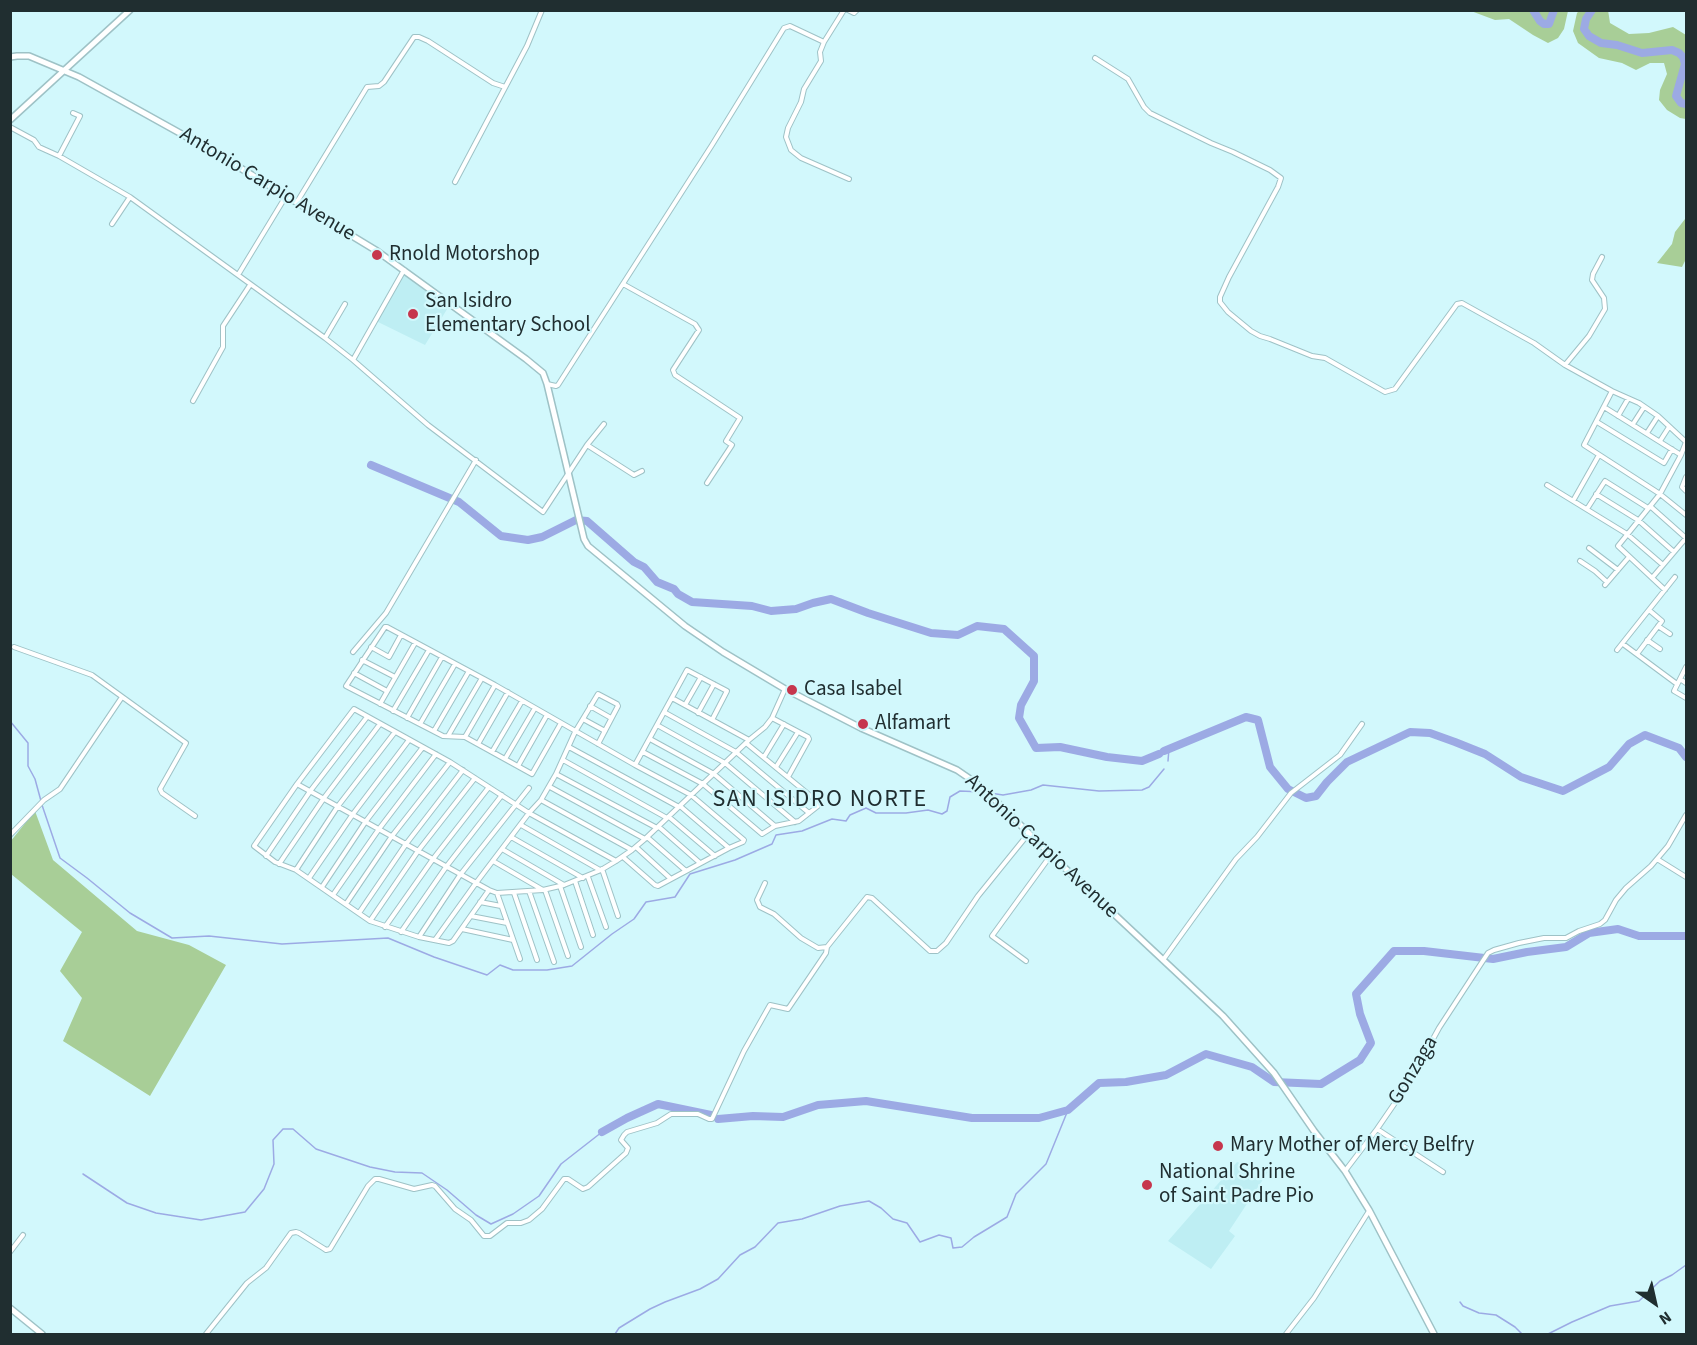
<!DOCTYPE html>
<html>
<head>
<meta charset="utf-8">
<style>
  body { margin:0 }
  #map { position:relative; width:1697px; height:1345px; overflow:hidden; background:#d2f8fc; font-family:"Source Sans 3",sans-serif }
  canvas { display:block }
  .frame { position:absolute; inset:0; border:12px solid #202e30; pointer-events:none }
  .north { position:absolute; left:1625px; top:1273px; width:60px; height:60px; -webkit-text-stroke:4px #d2f8fc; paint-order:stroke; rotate:146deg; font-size:16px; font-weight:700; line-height:24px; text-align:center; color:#202e30 }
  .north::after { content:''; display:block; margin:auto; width:21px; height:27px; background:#202e30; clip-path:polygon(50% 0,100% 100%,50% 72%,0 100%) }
</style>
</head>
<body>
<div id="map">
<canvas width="1697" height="1345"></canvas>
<div class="frame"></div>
<div class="north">N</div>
</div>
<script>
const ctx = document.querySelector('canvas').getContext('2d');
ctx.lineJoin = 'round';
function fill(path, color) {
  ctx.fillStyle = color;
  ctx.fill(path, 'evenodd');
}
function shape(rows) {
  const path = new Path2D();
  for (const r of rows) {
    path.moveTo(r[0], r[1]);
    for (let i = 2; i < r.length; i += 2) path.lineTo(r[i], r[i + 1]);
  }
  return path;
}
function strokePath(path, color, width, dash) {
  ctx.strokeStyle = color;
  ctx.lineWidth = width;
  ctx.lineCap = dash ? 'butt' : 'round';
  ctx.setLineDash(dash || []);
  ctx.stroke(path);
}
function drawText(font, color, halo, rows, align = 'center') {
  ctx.font = font + ' "Source Sans 3",sans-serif';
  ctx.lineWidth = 4.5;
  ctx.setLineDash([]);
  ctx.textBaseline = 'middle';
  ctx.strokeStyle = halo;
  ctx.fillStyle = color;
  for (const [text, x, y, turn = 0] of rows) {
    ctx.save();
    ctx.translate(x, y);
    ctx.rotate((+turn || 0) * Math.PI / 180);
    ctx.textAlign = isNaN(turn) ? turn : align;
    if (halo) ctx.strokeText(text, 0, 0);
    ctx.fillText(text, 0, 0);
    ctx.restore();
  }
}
const built = shape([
  [404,274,449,306,425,345,376,321],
  [1237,1162,1268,1172,1229,1231,1235,1236,1211,1269,1168,1241]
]);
const forest = shape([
  [1608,10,1610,23,1629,34,1649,33,1673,27,1686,35,1686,119,1680,118,1667,110,1659,100,1660,90,1667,74,1664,63,1650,63,1636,70,1622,63,1599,58,1578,43,1573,31,1577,13,1579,11],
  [1471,11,1568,11,1564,29,1558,38,1548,43,1533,35,1509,19,1495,20],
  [1685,219,1686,259,1682,267,1657,263,1672,244,1675,232],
  [35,811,53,860,137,931,189,945,226,965,150,1096,63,1041,82,998,60,971,82,932,11,874,10,842]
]);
const stream = shape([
  [10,721,28,743,28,766,35,779,41,801],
  [1168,761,1169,748],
  [990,793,1003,795,1031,790,1043,785,1099,791,1142,790,1149,787,1164,769],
  [42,805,60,858,87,878,130,913,172,938,209,936,282,944,388,938,434,957,487,975,500,965,513,970,547,970,572,966,612,934,634,919,646,902,675,897,690,874,735,860,772,844,776,835,802,831,832,819,846,821,850,815,866,808,876,813,906,813,928,810,942,814,947,811,950,797,960,791,983,792],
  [83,1174,127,1203,156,1213,201,1220,245,1212,264,1189,274,1164,273,1140,283,1129,293,1129,316,1149,370,1167,395,1172,422,1173,447,1190,476,1215,491,1224,513,1214,539,1196,561,1164,602,1132],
  [1460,1302,1463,1306,1479,1313,1496,1315,1515,1327,1522,1334],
  [615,1334,619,1328,650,1309,665,1302,700,1289,718,1279,740,1255,755,1247,778,1223,802,1219,840,1206,869,1201,881,1208,893,1219,907,1223,920,1242,939,1235,951,1238,953,1248,962,1247,974,1237,1007,1217,1016,1194,1046,1164,1068,1110],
  [1548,1334,1572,1322,1610,1306,1639,1301,1660,1281,1672,1275,1686,1265]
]);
const river = shape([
  [1533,10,1540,21,1544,24,1549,24,1554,10],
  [1592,10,1586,19,1584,29,1589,36,1601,43,1617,45,1642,53,1672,50,1679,53,1683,57,1685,64,1676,96,1681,103,1686,104],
  [371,465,459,502,501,536,528,540,542,537,576,520,587,521,634,562,644,567,657,582,674,589,678,594,692,602,752,606,771,611,796,609,813,603,831,599,868,613,931,633,958,635,977,626,1004,629,1034,656,1034,681,1021,705,1019,718,1036,748,1060,747,1107,757,1142,761,1159,754],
  [1164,751,1246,717,1258,720,1270,767,1288,789,1306,798,1316,796,1327,782,1347,762,1410,732,1430,733,1455,742,1485,754,1521,777,1563,791,1609,767,1629,744,1645,735,1679,748,1686,757],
  [718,1119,753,1116,783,1117,818,1105,866,1101,972,1118,1039,1118,1068,1110,1099,1083,1126,1082,1166,1075,1206,1054,1252,1067,1274,1082,1321,1084,1360,1060,1371,1043,1360,1014,1356,994,1394,951,1424,951,1493,959,1527,952,1566,947,1589,933,1618,929,1639,936,1686,936],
  [602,1132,627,1118,658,1104,711,1115]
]);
const minor = shape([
  [848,10,854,13,857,10],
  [824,42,820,52,821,61,804,89,801,102,788,128,786,137,791,150,801,158,849,179],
  [1095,58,1128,79,1144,107,1150,113,1211,143,1233,152,1270,170,1281,178,1278,187,1229,277,1220,297,1220,302,1228,312,1251,331,1260,336,1270,339,1312,356,1325,358,1385,392,1395,389,1457,304,1462,303,1534,343,1565,365,1612,391,1639,403,1658,416,1686,442,1681,455,1660,494,1618,546,1665,590],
  [10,127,34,140,39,147,59,156,130,197,325,338,353,360,428,425,543,512,587,445,604,424],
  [59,156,80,116,73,113],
  [455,182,527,46,542,10],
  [297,202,367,87,379,86,384,82,414,37,419,37,428,41,493,83,505,87],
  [112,224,130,197],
  [238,275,286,196],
  [623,284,695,324,699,330,673,370,675,375,740,418,726,441,732,445,707,483],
  [325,338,345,304],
  [353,360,404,270],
  [1565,365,1589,336,1605,309,1604,298,1592,280,1593,274,1602,257],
  [547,384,556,386,558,385,712,145,784,28,790,26,824,42,844,10],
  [1612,391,1584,445,1660,494,1686,515],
  [193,401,223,347,223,326,250,285],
  [1604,407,1681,455],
  [1618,416,1628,399],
  [1597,422,1664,463,1672,449],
  [1633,424,1644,407],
  [1647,433,1658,416],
  [1660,441,1669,427],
  [587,445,634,475,642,471],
  [1686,477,1682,487,1686,491],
  [1547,485,1627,534,1663,565],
  [1596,494,1638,520,1674,552],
  [1573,501,1599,455],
  [1650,506,1686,538,1652,578],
  [1587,509,1605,481,1648,508],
  [1589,548,1618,570],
  [1580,561,1595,571,1607,582],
  [1605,585,1629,557],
  [1658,626,1670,634],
  [1647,640,1660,649],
  [1623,644,1677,684],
  [14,647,92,675,186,743,160,789,162,793,195,816],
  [371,647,389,657,401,635],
  [1617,650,1675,577],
  [353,652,386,613,476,460],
  [1637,654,1662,621,1649,610],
  [362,660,395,677],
  [1686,667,1674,691,1686,698],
  [354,673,387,691],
  [1680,679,1686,683],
  [672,698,749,740],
  [380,704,415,643],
  [685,705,701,677],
  [590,706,611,718],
  [393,711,429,650],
  [664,712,736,752,809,813],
  [698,713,714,684],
  [407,718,442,657],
  [772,718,808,737,809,739,788,777],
  [583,719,605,731],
  [561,723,532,774,465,737,443,736,346,686,385,627,387,627,495,685,635,765],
  [420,724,455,664],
  [657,725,725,763,795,822],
  [434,731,469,671],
  [448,736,482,678],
  [465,737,495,685],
  [650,739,714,774,775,826],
  [478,744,508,692],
  [569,747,679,807],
  [492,752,522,701],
  [643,752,703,784,762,834,775,826,799,821,818,806,818,802,746,743],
  [764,757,784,724],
  [505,759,535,708],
  [563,760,667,818],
  [518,766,547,715],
  [776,767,798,732],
  [556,774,575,732,598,694,617,704,618,706,598,744],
  [297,784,254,846,275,862,296,870,370,921,419,937,449,943,453,941,489,890],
  [550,787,645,839],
  [541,800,556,774,657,828],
  [680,806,729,848],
  [669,817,715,856],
  [521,825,600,870],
  [659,827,700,863],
  [10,835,44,800,60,789,122,697],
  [511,837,583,878],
  [647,837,686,871],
  [636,847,671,879],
  [502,849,564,885],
  [632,850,541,800,529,813,450,762,354,709,297,784,489,890,497,893,543,890,564,885,601,870,616,861,632,850,645,839,749,740,765,727,772,718,785,689],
  [266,856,311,790,367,717],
  [623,857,655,885,658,886,729,848,743,842,744,840,691,795,635,765,687,670,727,691,712,720],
  [1657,859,1686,877],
  [493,861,543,890],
  [279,864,324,798,380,724],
  [602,869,618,916],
  [296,870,338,806,395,732],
  [588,877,606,927],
  [309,878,353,814,409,740],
  [575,881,593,935],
  [765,883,757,900,760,907,774,914,801,938,818,948,827,947],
  [560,886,581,947],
  [322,887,366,821,423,747],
  [545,890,568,956],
  [529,891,554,962],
  [497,893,520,959],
  [514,893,537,960],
  [333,895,379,829,436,754],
  [480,902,501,906],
  [346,904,392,836,450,762],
  [359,913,406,844,463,770],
  [471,916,507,923],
  [370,921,418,851,475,778],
  [385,927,433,859,489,787],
  [462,929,513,940],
  [401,932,446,867,502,795],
  [419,937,460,875,529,788],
  [435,940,476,883,529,813,616,861],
  [1163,960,1236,859,1257,837,1291,793,1340,755,1362,724],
  [1026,961,992,936,1051,855],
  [1377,1129,1443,1172],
  [1345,1171,1377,1129,1410,1081,1439,1028,1488,953,1494,950,1519,943,1544,938,1566,938,1579,931,1600,924,1605,920,1616,900,1626,888,1651,866,1668,846,1686,815],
  [10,1252,23,1235],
  [206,1334,247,1283,266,1268,291,1233,296,1232,299,1233,323,1248,326,1250,330,1249,368,1186,375,1179,379,1179,414,1189,432,1185,435,1186,455,1209,471,1220,484,1236,490,1236,507,1223,521,1223,529,1220,542,1209,564,1179,568,1179,583,1189,588,1187,626,1153,628,1148,621,1140,624,1135,627,1132,657,1123,671,1114,698,1114,709,1119,712,1119,744,1051,770,1005,788,1009,826,953,827,947,867,897,872,898,930,951,937,951,946,943,978,896,1029,833],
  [1286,1334,1314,1298,1369,1211]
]);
const tertiary = shape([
  [10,57,17,56,29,56,79,77,214,152,377,251,526,359,543,373,547,384,584,539,588,546,685,626,723,652,785,689,861,728,957,770,976,783,994,799,1051,855,1223,1016,1274,1073,1314,1131,1345,1171,1369,1210,1434,1334],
  [10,120,130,10],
  [10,1308,42,1334]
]);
const markers = [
  [377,255,6,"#c6364d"],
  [413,314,6,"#c6364d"],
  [792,690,6,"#c6364d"],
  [863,724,6,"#c6364d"],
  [1218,1146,6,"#c6364d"],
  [1147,1185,6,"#c6364d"]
];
const streetNames = [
  ["Antonio Carpio Avenue",267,185,31],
  ["Antonio Carpio Avenue",1041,847,43],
  ["Gonzaga",1414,1071,-59]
];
const poiNames = [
  ["Rnold Motorshop",389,255],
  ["San Isidro",425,302],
  ["Elementary School",425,326],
  ["Casa Isabel",804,690],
  ["Alfamart",875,724],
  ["Mary Mother of Mercy Belfry",1230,1146],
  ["National Shrine",1159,1173],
  ["of Saint Padre Pio",1159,1197]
];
const quarterNames = [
  ["SAN ISIDRO NORTE",820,801]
];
fill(built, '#beeef3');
fill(forest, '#a8ce97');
strokePath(stream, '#9caae4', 1.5);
strokePath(river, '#9caae4', 8);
strokePath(minor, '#9ec2c6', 6);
strokePath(tertiary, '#9ec2c6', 8);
strokePath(minor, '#fff', 4);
strokePath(tertiary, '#fff', 5);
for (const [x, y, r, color] of markers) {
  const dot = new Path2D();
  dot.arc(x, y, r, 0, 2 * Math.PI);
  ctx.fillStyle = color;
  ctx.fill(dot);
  strokePath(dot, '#d2f8fc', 2);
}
drawText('21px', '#202e30', '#d2f8fc', streetNames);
drawText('21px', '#202e30', '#d2f8fc', poiNames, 'left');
ctx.letterSpacing = '1.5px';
drawText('24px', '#202e30', '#d2f8fc', quarterNames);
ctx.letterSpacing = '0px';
</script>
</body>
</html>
